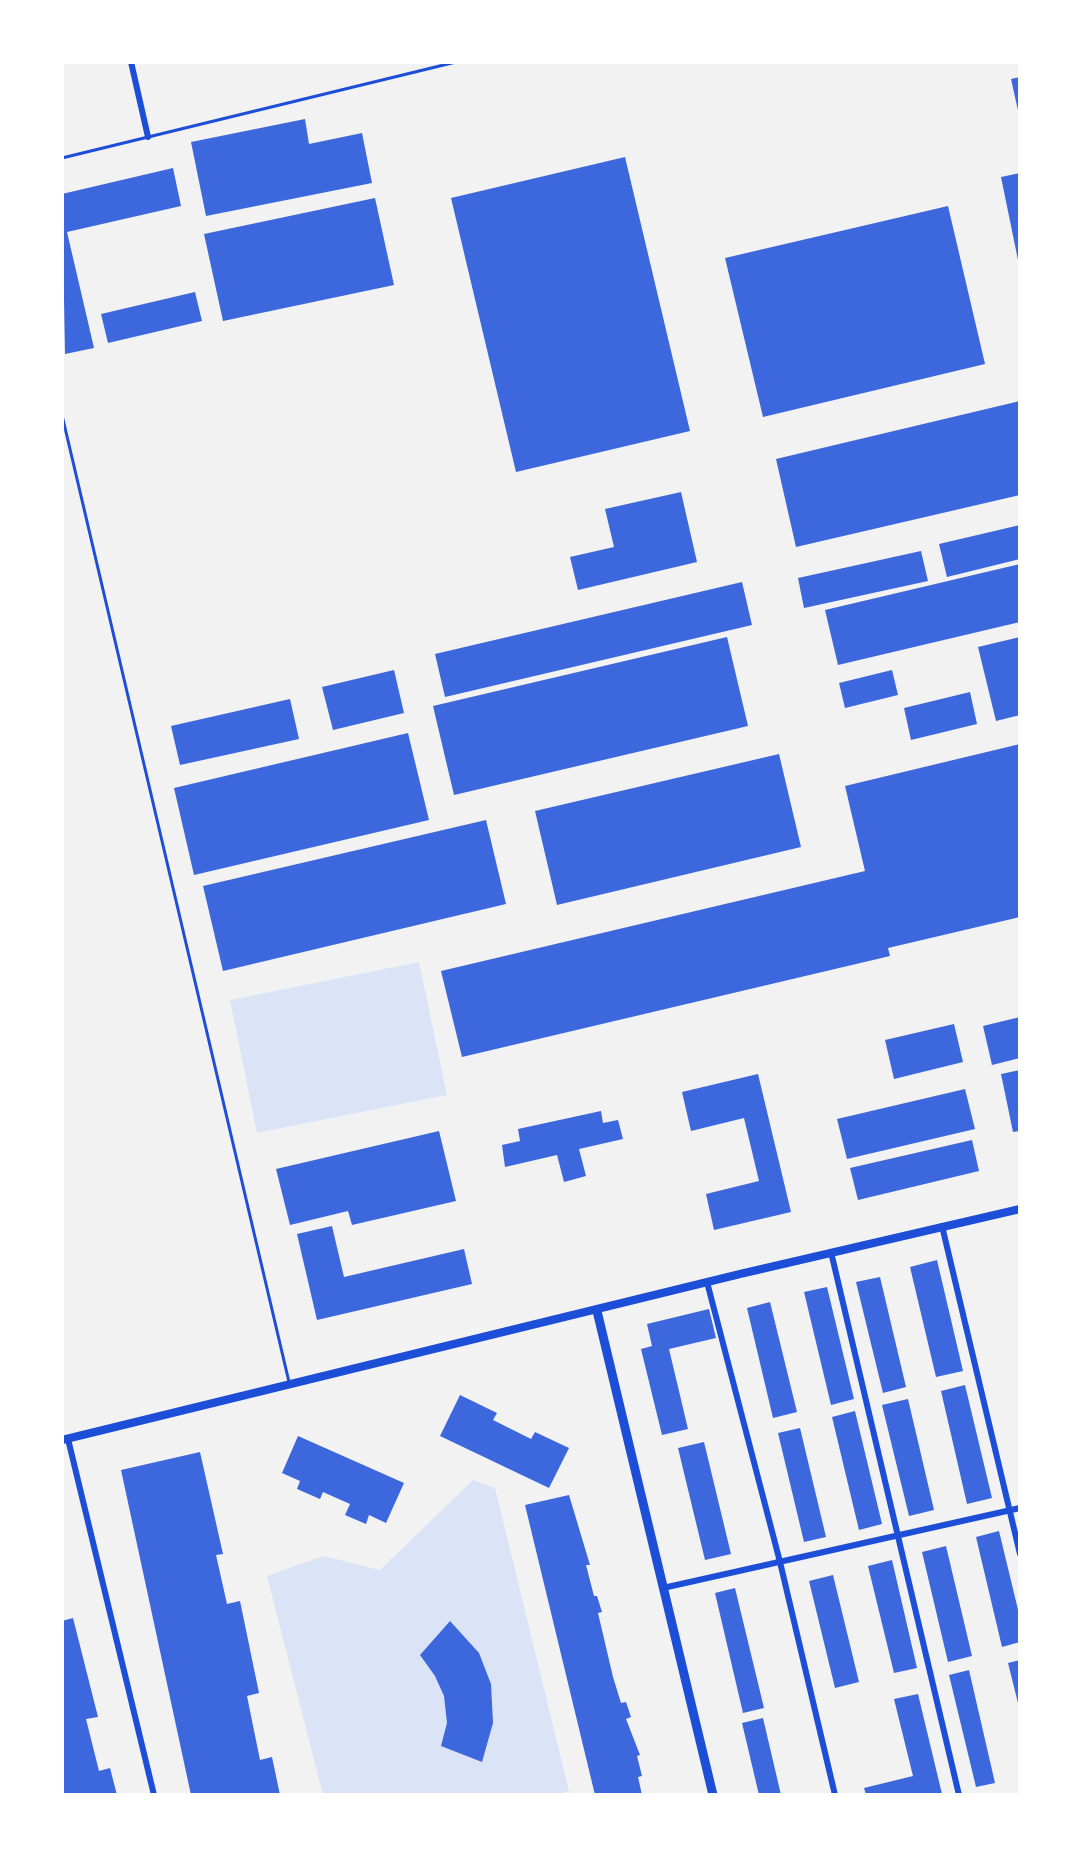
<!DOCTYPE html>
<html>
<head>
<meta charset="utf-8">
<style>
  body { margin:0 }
  #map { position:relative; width:1082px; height:1857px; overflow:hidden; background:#f2f2f2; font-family:"PT Sans Narrow",sans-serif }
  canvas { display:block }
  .frame { position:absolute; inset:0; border:64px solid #fff; pointer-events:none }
</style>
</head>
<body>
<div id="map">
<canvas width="1082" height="1857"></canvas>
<div class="frame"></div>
</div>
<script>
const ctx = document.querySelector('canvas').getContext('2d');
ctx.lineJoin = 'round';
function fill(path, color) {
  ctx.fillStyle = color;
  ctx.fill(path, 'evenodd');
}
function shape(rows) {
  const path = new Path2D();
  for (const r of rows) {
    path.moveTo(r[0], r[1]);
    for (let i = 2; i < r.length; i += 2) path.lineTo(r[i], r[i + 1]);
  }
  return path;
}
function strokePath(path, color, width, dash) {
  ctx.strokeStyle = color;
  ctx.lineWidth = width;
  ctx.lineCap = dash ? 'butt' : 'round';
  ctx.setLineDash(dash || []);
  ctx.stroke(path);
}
const green = shape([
  [419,962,447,1095,257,1133,230,1000],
  [473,1480,495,1488,569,1791,556,1795,323,1795,267,1576,323,1556,380,1570]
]);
const building = shape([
  [1020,77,1020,115,1019,115,1011,79],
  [305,119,309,144,362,133,372,183,206,216,191,142],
  [625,157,690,431,516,472,451,198],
  [173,168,181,206,67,232,94,348,65,354,62,194],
  [1020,173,1020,265,1019,265,1001,177],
  [375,198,394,285,223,321,204,234],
  [948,206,985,364,763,417,725,258],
  [195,292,202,321,108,343,101,314],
  [1020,401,1020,495,796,547,776,459],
  [681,492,697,562,578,590,570,557,614,547,605,509],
  [1020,525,1020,559,947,577,939,544],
  [921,551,928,581,804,608,798,578],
  [1020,564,1020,622,838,665,825,610],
  [742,582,752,625,445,697,435,654],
  [727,637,748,726,454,795,433,706],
  [1020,637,1020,715,996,721,978,647],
  [394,670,404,713,333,730,322,687],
  [892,670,898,695,845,708,839,683],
  [970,692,977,724,911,740,904,708],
  [290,699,299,739,180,765,171,726],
  [408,733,429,820,194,875,174,788],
  [1020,744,1020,917,888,948,890,956,462,1057,441,971,865,871,845,786],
  [779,754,801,847,557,905,535,811],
  [486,820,506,904,223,971,203,886],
  [1020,1017,1020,1058,992,1065,983,1026],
  [954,1024,963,1062,894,1079,885,1040],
  [1020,1070,1020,1131,1013,1132,1001,1074],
  [758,1074,791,1212,714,1230,706,1194,759,1181,744,1118,691,1131,682,1092],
  [965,1089,975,1129,847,1159,837,1119],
  [601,1111,603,1123,618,1120,623,1139,579,1149,586,1176,564,1182,557,1155,505,1167,502,1145,520,1141,518,1129],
  [439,1131,456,1201,352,1225,348,1211,290,1225,276,1169],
  [972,1140,979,1171,858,1200,850,1168],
  [332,1226,344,1277,464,1249,472,1284,317,1320,297,1234],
  [937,1260,963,1371,936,1377,910,1267],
  [880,1277,906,1387,883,1393,856,1282],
  [827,1287,854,1399,831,1405,804,1292],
  [770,1302,797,1412,773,1418,747,1308],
  [709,1309,716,1338,669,1349,688,1429,662,1435,641,1349,652,1346,647,1324],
  [965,1385,992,1498,967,1504,941,1391],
  [460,1395,497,1413,493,1420,531,1439,535,1432,569,1448,549,1488,440,1436],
  [908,1399,934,1510,909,1516,882,1405],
  [855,1411,882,1524,859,1530,832,1417],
  [800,1428,826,1537,804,1542,778,1433],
  [298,1436,404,1483,386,1523,369,1515,366,1524,345,1515,350,1504,323,1492,320,1499,297,1489,300,1481,282,1473],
  [704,1442,731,1554,705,1560,678,1448],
  [200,1452,223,1554,216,1555,227,1604,240,1601,259,1693,247,1696,260,1760,272,1757,280,1795,191,1795,121,1470],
  [569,1495,590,1565,586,1565,594,1596,597,1596,602,1612,598,1613,613,1677,621,1703,626,1702,631,1717,626,1719,640,1755,637,1756,642,1776,638,1777,642,1795,595,1795,525,1505],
  [999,1531,1020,1618,1020,1642,1002,1647,976,1537],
  [946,1546,972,1656,948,1662,922,1552],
  [892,1560,917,1668,894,1673,868,1566],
  [833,1575,859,1682,835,1688,809,1581],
  [735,1588,764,1708,743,1713,715,1593],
  [73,1618,98,1717,86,1719,99,1771,110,1768,117,1795,62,1795,62,1621],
  [450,1621,479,1653,491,1684,493,1723,482,1762,441,1746,447,1723,444,1696,435,1676,420,1655],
  [1020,1660,1020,1707,1019,1707,1008,1663],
  [969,1670,995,1783,976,1787,949,1675],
  [918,1694,942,1794,866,1795,864,1788,913,1776,894,1699],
  [763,1718,781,1795,759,1795,742,1723]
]);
const service = shape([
  [62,158,456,62],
  [62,415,289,1382]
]);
const minor = shape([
  [131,62,148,137],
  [942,1226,1020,1554],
  [831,1252,959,1795],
  [707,1282,780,1562,835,1795],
  [68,1439,154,1795],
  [663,1588,1020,1508]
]);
const tertiary = shape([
  [62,1440,740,1274,1020,1209]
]);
const secondary = shape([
  [597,1311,713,1795]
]);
fill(green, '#dbe4f7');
fill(building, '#3d67dc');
strokePath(service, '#1d4ed8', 3);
strokePath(minor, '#1d4ed8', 6);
strokePath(tertiary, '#1d4ed8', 8);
strokePath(secondary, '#1d4ed8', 9);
</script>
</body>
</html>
